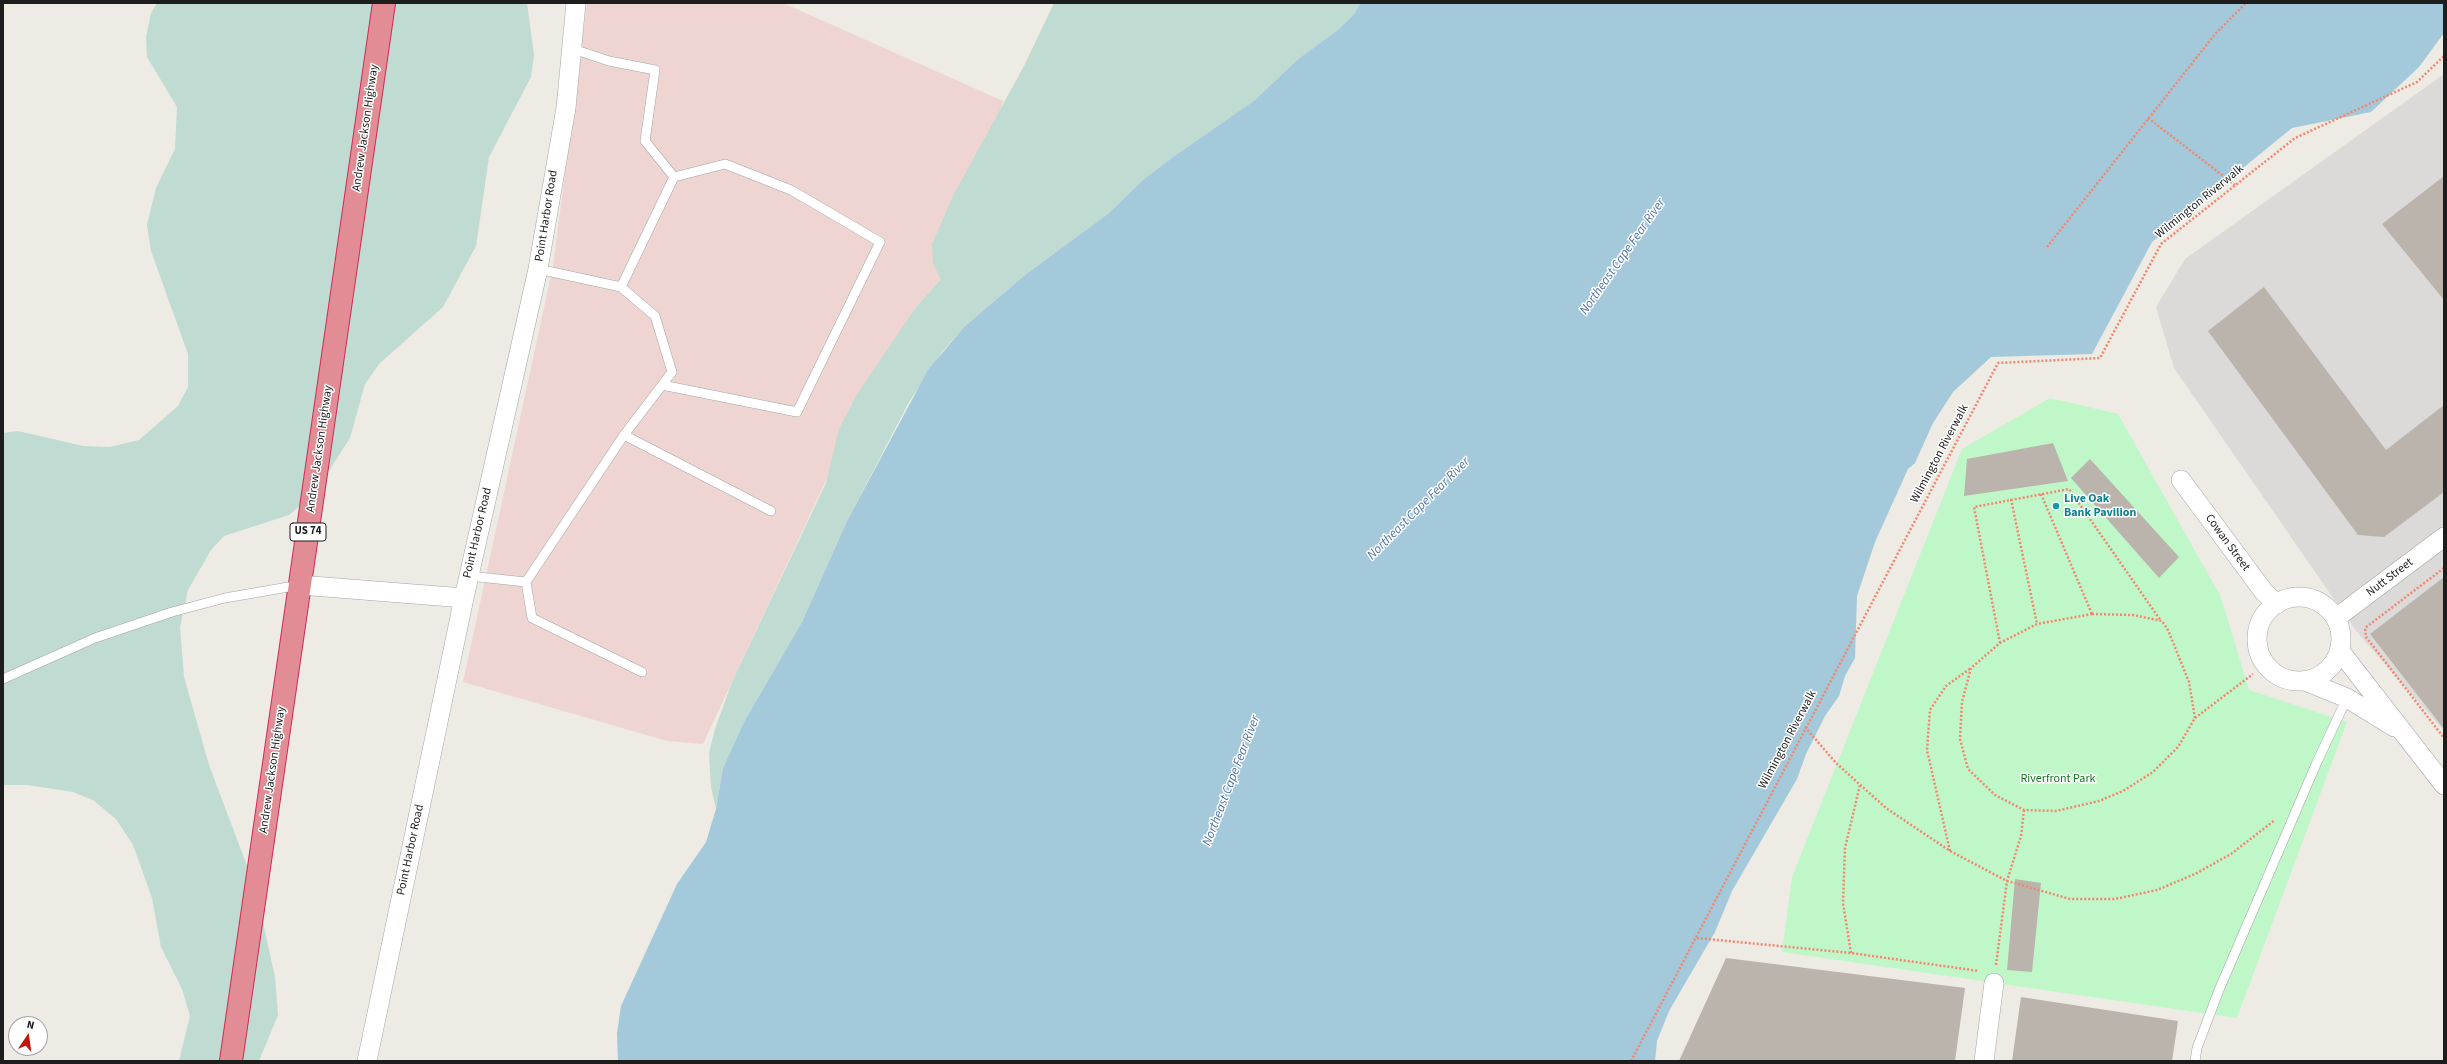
<!DOCTYPE html>
<html>
<head>
<meta charset="utf-8">
<style>
  body { margin:0 }
  #map { position:relative; width:2447px; height:1064px; overflow:hidden; background:#edebe3; font-family:"Source Sans 3",sans-serif }
  canvas { display:block }
  .frame { position:absolute; inset:0; border:4px solid #1d1d1d; pointer-events:none }
  .north { position:absolute; left:8px; top:1016px; width:40px; height:40px; box-sizing:border-box; background:#fff; border:1px solid #a5a5a5; border-radius:50%; rotate:13deg; font-size:11px; font-weight:700; line-height:16px; text-align:center; color:#1d1d1d }
  .north::after { content:''; display:block; margin:auto; width:14px; height:18px; background:#c11709; clip-path:polygon(50% 0,100% 100%,50% 72%,0 100%) }
</style>
</head>
<body>
<div id="map">
<canvas width="2447" height="1064"></canvas>
<div class="frame"></div>
<div class="north">N</div>
</div>
<script>
const ctx = document.querySelector('canvas').getContext('2d');
ctx.lineJoin = 'round';
function fill(path, color) {
  ctx.fillStyle = color;
  ctx.fill(path, 'evenodd');
}
function shape(rows) {
  const path = new Path2D();
  for (const r of rows) {
    if (r.length === 3) {
      path.moveTo(r[0] + r[2], r[1]);
      path.arc(r[0], r[1], r[2], 0, 2 * Math.PI);
      continue;
    }
    path.moveTo(r[0], r[1]);
    for (let i = 2; i < r.length; i += 2) path.lineTo(r[i], r[i + 1]);
  }
  return path;
}
function strokePath(path, color, width, dash) {
  ctx.strokeStyle = color;
  ctx.lineWidth = width;
  ctx.lineCap = dash ? 'butt' : 'round';
  ctx.setLineDash(dash || []);
  ctx.stroke(path);
}
function drawText(font, color, halo, rows, align = 'center') {
  ctx.font = font + ' "Source Sans 3",sans-serif';
  ctx.lineWidth = 3;
  ctx.setLineDash([]);
  ctx.textBaseline = 'middle';
  ctx.strokeStyle = halo;
  ctx.fillStyle = color;
  for (const [text, x, y, turn = 0] of rows) {
    ctx.save();
    ctx.translate(x, y);
    ctx.rotate((+turn || 0) * Math.PI / 180);
    ctx.textAlign = isNaN(turn) ? turn : align;
    if (halo) ctx.strokeText(text, 0, 0);
    ctx.fillText(text, 0, 0);
    ctx.restore();
  }
}
const residential = shape([
  [2444,74,2444,731,2356,631,2174,368,2156,307,2185,259]
]);
const commercial = shape([
  [587,3,783,3,1003,101,961,256,916,307,883,358,703,744,667,741,463,682,553,266]
]);
const wetland = shape([
  [157,3,527,3,534,55,531,77,489,157,476,246,443,307,379,364,365,384,350,438,314,494,289,515,224,536,211,550,188,590,180,627,184,677,209,765,255,887,275,977,278,1015,259,1061,179,1061,190,1016,182,989,161,947,152,898,133,845,116,819,93,800,73,792,28,785,3,785,3,433,18,431,83,446,110,447,139,440,178,406,188,387,188,354,151,251,147,225,156,188,175,149,177,107,147,57,146,37,151,13],
  [1054,3,1360,3,1355,13,1339,29,1297,60,1255,100,1173,157,1144,179,1109,213,1025,275,964,327,942,352,909,402,847,521,802,622,744,722,723,768,716,809,711,787,709,753,715,729,732,682,826,483,839,429,856,396,916,307,941,279,933,264,932,244,953,196,1024,66]
]);
const park = shape([
  [2050,398,2118,414,2221,597,2249,690,2347,722,2237,1018,1782,952,1792,877,1962,449]
]);
const water = shape([
  [1360,3,2444,3,2444,33,2419,67,2371,112,2292,128,2152,242,2092,354,1991,357,1953,392,1933,423,1915,463,1908,469,1875,542,1857,596,1855,658,1845,676,1839,696,1825,716,1806,754,1797,779,1732,891,1715,932,1669,1011,1657,1041,1655,1061,618,1061,617,1033,621,1006,677,884,706,842,716,809,723,768,744,722,802,622,847,521,928,370,964,327,1025,275,1109,213,1144,179,1173,157,1255,100,1297,60,1339,29,1355,13]
]);
const building = shape([
  [2444,176,2444,300,2382,224],
  [2264,287,2386,450,2444,405,2444,492,2384,537,2358,535,2208,331],
  [2053,443,2068,481,1964,496,1967,459],
  [2090,459,2179,557,2159,578,2071,478],
  [2444,577,2444,729,2370,634],
  [2015,879,2041,883,2032,972,2007,970],
  [1726,958,1965,988,1955,1061,1679,1061],
  [2021,997,2178,1021,2172,1061,2012,1061]
]);
const path = shape([
  [2148,118,2235,185],
  [2047,247,2216,33,2246,3],
  [2041,494,2092,614],
  [2011,499,2037,624],
  [2444,568,2365,628,2366,637,2444,738],
  [2092,614,2133,615,2162,621,2168,630,2189,682,2195,718,2178,747,2153,772,2123,791,2099,801,2056,811,2024,810,1995,795,1968,769,1960,739,1962,702,1971,668,2000,643,2037,624,2092,614],
  [2000,643,1974,507,2069,489,2161,621],
  [2195,718,2253,674],
  [1805,727,1836,763,1886,808,1950,851,2007,881,2070,899,2115,899,2157,890,2195,874,2231,854,2275,820],
  [1950,851,1927,750,1930,710,1946,686,1971,668],
  [1697,938,1851,953,1979,971],
  [1851,953,1843,903,1845,848,1860,785],
  [1996,965,2007,881,2021,836,2024,810],
  [1631,1061,1998,363,2100,358,2161,244,2295,138,2417,82,2444,56]
]);
const lane = shape([
  [573,49,609,61,655,70,645,141,674,177,621,287,655,316,672,372,624,435],
  [538,269,621,287],
  [662,385,797,412,880,242,791,190,725,164,674,177],
  [469,576,526,582,532,618,642,672],
  [526,582,624,435,771,511],
  [3,679,95,638,172,612,225,598,300,585],
  [2195,1061,2197,1048,2219,990,2317,762,2347,698]
]);
const street = shape([
  [2181,480,2264,592,2277,604],
  [300,585,464,598],
  [2299,639,42],
  [2336,618,2444,537],
  [2340,651,2444,785],
  [2305,681,2347,698,2394,727],
  [367,1061,464,598,538,269,566,108,576,3],
  [1984,1061,1994,983]
]);
const highway = shape([
  [231,1061,384,3]
]);
const markers = [
  [2056,506,4,"#0f9aa8"]
];
const shields = [
  [308,532,36]
];
const shieldNames = [
  ["US 74",308,532]
];
const streetNames = [
  ["Andrew Jackson Highway",366,128,-82],
  ["Wilmington Riverwalk",2200,202,-39],
  ["Point Harbor Road",547,216,-81],
  ["Andrew Jackson Highway",320,449,-82],
  ["Wilmington Riverwalk",1940,454,-62],
  ["Point Harbor Road",478,533,-77],
  ["Cowan Street",2227,543,54],
  ["Nutt Street",2390,578,-37],
  ["Wilmington Riverwalk",1788,740,-62],
  ["Andrew Jackson Highway",273,770,-82],
  ["Point Harbor Road",411,850,-78]
];
const cultureNames = [
  ["Live Oak",2064,499],
  ["Bank Pavilion",2064,513]
];
const parkNames = [
  ["Riverfront Park",2058,779]
];
const waterNames = [
  ["Northeast Cape Fear River",1623,257,-55],
  ["Northeast Cape Fear River",1419,509,-45],
  ["Northeast Cape Fear River",1232,781,-69]
];
fill(residential, '#dbdad9');
fill(commercial, '#eed5d2');
fill(wetland, '#c0dbd1');
fill(park, '#c0f7c9');
fill(water, '#a4c9da');
fill(building, '#bab4ac');
strokePath(lane, '#a4a4a4', 10);
strokePath(street, '#a4a4a4', 20);
strokePath(highway, '#d02b57', 24);
strokePath(path, '#f3866e', 2.5, [2, 2]);
strokePath(lane, '#fff', 9);
strokePath(street, '#fff', 19);
strokePath(highway, '#e28d96', 22);
for (const [x, y, r, color] of markers) {
  const dot = new Path2D();
  dot.arc(x, y, r, 0, 2 * Math.PI);
  ctx.fillStyle = color;
  ctx.fill(dot);
  strokePath(dot, '#fff', 1.5);
}
for (const [x, y, w] of shields) {
  const box = new Path2D();
  box.roundRect(x - w / 2, y - 9, w, 18, 3);
  ctx.fillStyle = '#fff';
  ctx.fill(box);
  strokePath(box, '#1d1d1d', 1);
}
drawText('bold 11px', '#1d1d1d', null, shieldNames);
drawText('12px', '#1d1d1d', '#fff', streetNames);
drawText('bold 12px', '#0d838f', '#fff', cultureNames, 'left');
drawText('12px', '#107520', '#fff', parkNames);
drawText('italic 13px', '#4d73a8', '#fff', waterNames);
</script>
</body>
</html>
